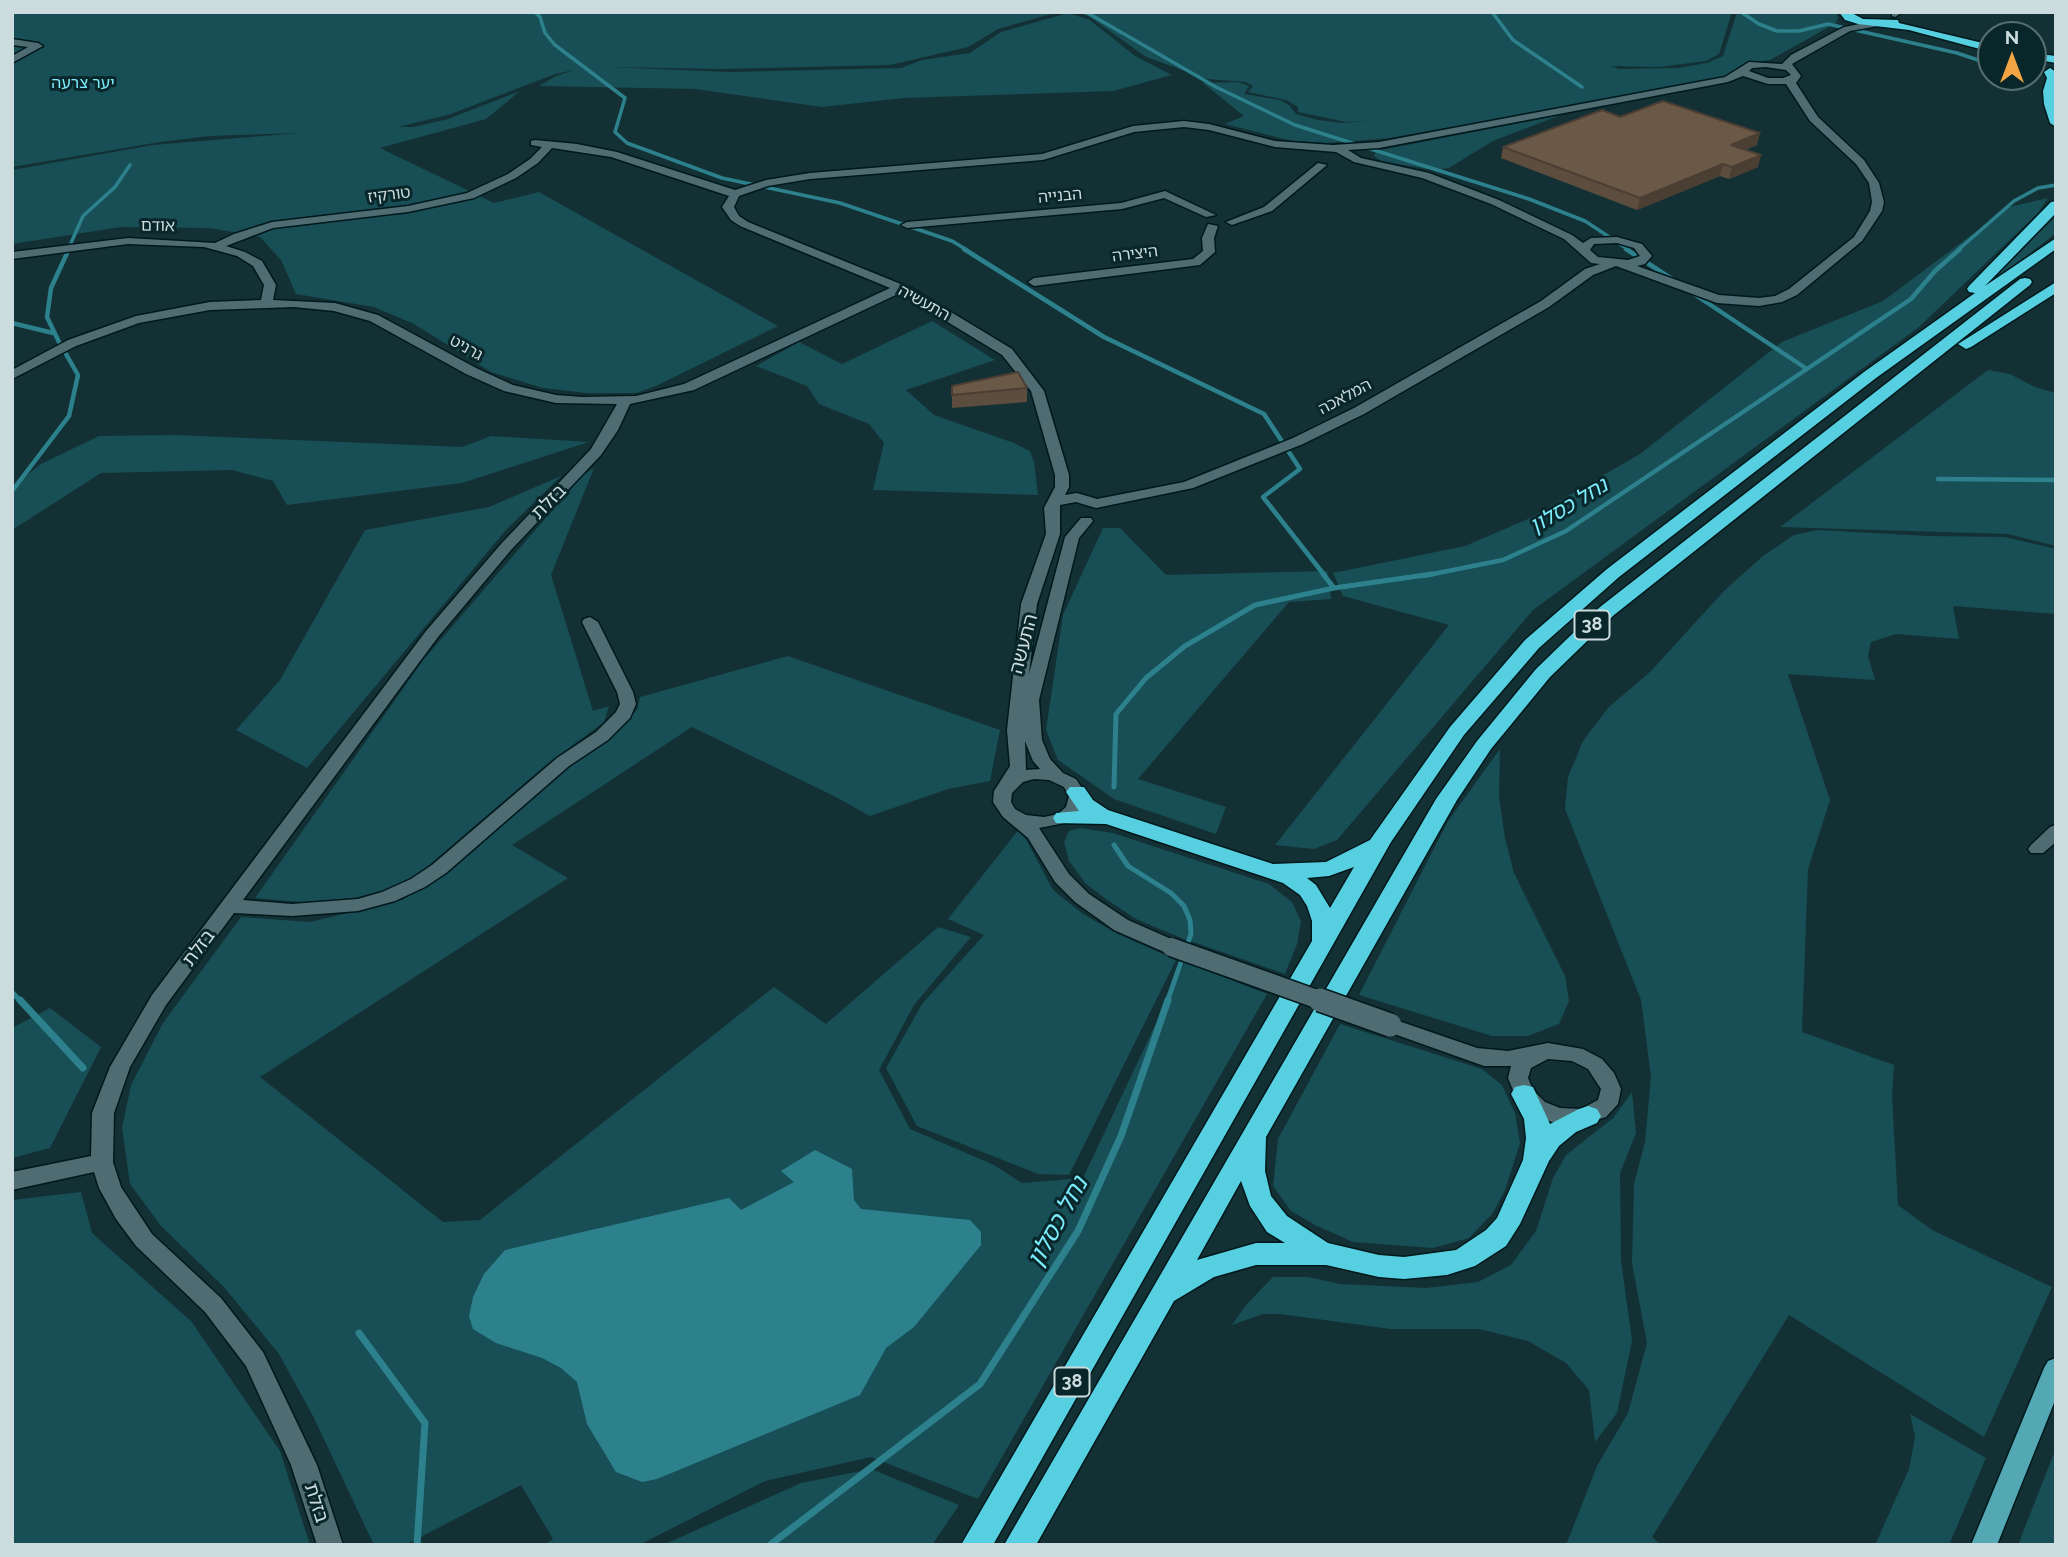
<!DOCTYPE html>
<html>
<head>
<meta charset="utf-8">
<style>
  body { margin:0 }
  #map { position:relative; width:2068px; height:1557px; overflow:hidden; background:#133135; font-family:Raleway,sans-serif }
  canvas { display:block }
  .frame { position:absolute; inset:0; border:14px solid #ccdcde; pointer-events:none }
  .north { position:absolute; left:1977px; top:21px; width:70px; height:70px; box-sizing:border-box; background:#09272b; border:2px solid #576f73; border-radius:50%; rotate:0deg; font-size:19px; font-weight:700; line-height:28px; text-align:center; color:#ccdcde }
  .north::after { content:''; display:block; margin:auto; width:24px; height:32px; background:#f3a443; clip-path:polygon(50% 0,100% 100%,50% 72%,0 100%) }
</style>
</head>
<body>
<div id="map">
<canvas width="2068" height="1557"></canvas>
<div class="frame"></div>
<div class="north">N</div>
</div>
<script>
const ctx = document.querySelector('canvas').getContext('2d');
ctx.lineJoin = 'round';
function fill(path, color) {
  ctx.fillStyle = color;
  ctx.fill(path, 'evenodd');
}
function shape(rows) {
  const path = new Path2D();
  for (const r of rows) {
    path.moveTo(r[0], r[1]);
    for (let i = 2; i < r.length; i += 2) path.lineTo(r[i], r[i + 1]);
  }
  return path;
}
function strokePath(path, color, width, dash) {
  ctx.strokeStyle = color;
  ctx.lineWidth = width;
  ctx.lineCap = dash ? 'butt' : 'round';
  ctx.setLineDash(dash || []);
  ctx.stroke(path);
}
function drawText(font, color, halo, rows, align = 'center') {
  ctx.font = font + ' Raleway,"Noto Sans Hebrew",sans-serif';
  ctx.lineWidth = 6;
  ctx.setLineDash([]);
  ctx.textBaseline = 'middle';
  ctx.strokeStyle = halo;
  ctx.fillStyle = color;
  for (const [text, x, y, turn = 0] of rows) {
    ctx.save();
    ctx.translate(x, y);
    ctx.rotate((+turn || 0) * Math.PI / 180);
    ctx.textAlign = isNaN(turn) ? turn : align;
    if (halo) ctx.strokeText(text, 0, 0);
    ctx.fillText(text, 0, 0);
    ctx.restore();
  }
}
const green = shape([
  [12,12,1058,12,998,29,968,47,890,65,720,69,608,67,729,72,901,68,922,60,970,53,1001,32,1068,13,1090,20,1135,56,1172,75,1113,91,904,98,822,107,695,89,539,86,556,76,574,70,555,74,451,114,398,127,414,127,448,119,520,91,486,119,380,148,494,203,539,192,778,326,656,386,636,393,587,393,543,388,491,372,414,324,374,307,296,294,281,260,260,237,210,228,121,227,12,244,12,170,153,145,299,133,209,136,160,142,12,167],
  [1078,12,1732,12,1719,54,1706,61,1660,67,1611,66,1619,69,1678,68,1707,63,1723,56,1737,12,1836,12,1838,18,1836,23,1770,60,1743,64,1729,77,1390,138,1327,143,1292,141,1225,124,1244,116,1203,83,1238,82,1249,86,1244,94,1280,100,1289,105,1296,114,1318,120,1343,123,1367,121,1346,122,1298,112,1298,107,1286,100,1248,92,1253,86,1246,82,1207,79,1146,57,1090,17],
  [1561,115,1493,141,1449,168,1433,170,1381,161,1374,156,1376,151],
  [2048,198,2038,213,1919,327,1533,610,1337,840,1314,849,1275,845,1449,625,1343,596,1333,573,1465,546,1528,519,1640,454,1782,342,1883,301,2009,207],
  [2056,216,2056,233,1979,293],
  [932,321,995,360,906,390,934,415,1014,443,1030,451,1034,462,1038,495,873,490,884,443,869,424,819,404,807,386,756,366,799,342,842,364],
  [1988,370,2010,374,2035,387,2056,393,2056,546,2008,534,1780,527],
  [176,435,462,447,491,436,589,442,462,483,287,505,273,481,232,470,101,473,12,530,12,487,41,464,99,436],
  [594,468,551,575,593,711,609,706,604,722,546,765,414,878,382,891,351,899,313,903,255,898,424,659,582,476],
  [561,476,505,531,307,768,236,730,280,680,365,530,489,507],
  [1103,528,1120,528,1166,575,1327,571,1331,599,1289,602,1138,779,1226,807,1216,834,1114,799,1058,760,1046,730,1063,615],
  [1818,530,1928,536,2005,537,2056,549,2056,614,1953,606,1959,639,1896,634,1871,642,1868,656,1875,680,1788,674,1830,800,1808,869,1802,1032,1894,1065,1892,1095,1898,1205,1932,1230,2052,1287,1984,1437,1789,1315,1652,1537,1661,1545,1566,1545,1597,1466,1628,1413,1647,1343,1632,1263,1634,1184,1645,1142,1651,1077,1641,1000,1565,809,1568,777,1583,741,1608,708,1651,671,1724,591,1763,556,1794,535],
  [788,656,1000,730,990,781,948,789,870,816,834,796,692,727,512,845,568,878,260,1077,443,1222,480,1220,774,987,826,1024,938,927,971,937,914,1005,879,1070,910,1129,994,1165,1022,1183,1083,1178,1185,962,1267,994,978,1499,871,1457,765,1481,639,1545,544,1545,553,1539,521,1485,405,1545,374,1545,313,1416,279,1354,224,1287,161,1226,130,1184,122,1128,131,1085,163,1023,241,917,310,922,402,900,426,886,564,769,605,741,637,710,640,697],
  [1500,749,1499,796,1505,838,1514,873,1565,976,1569,1001,1559,1024,1528,1036,1492,1036,1359,995,1448,821],
  [1020,828,1053,890,1083,914,1118,934,1176,960,1069,1175,1038,1174,917,1126,886,1068,922,1004,984,935,948,919],
  [1080,828,1113,833,1269,884,1292,902,1301,921,1297,944,1285,974,1179,937,1136,919,1106,899,1086,884,1069,861,1064,842,1069,831],
  [50,1008,101,1047,50,1148,12,1158,12,1028],
  [1340,1024,1482,1069,1502,1085,1515,1113,1520,1143,1505,1190,1493,1213,1469,1238,1433,1248,1353,1242,1315,1225,1291,1211,1273,1186,1278,1139],
  [1632,1092,1636,1133,1620,1173,1621,1260,1632,1341,1617,1413,1595,1442,1589,1390,1566,1363,1528,1341,1479,1329,1391,1329,1280,1314,1263,1314,1232,1325,1246,1305,1273,1277,1308,1277,1340,1284,1426,1288,1478,1282,1511,1265,1536,1231,1553,1178,1566,1155,1613,1118],
  [81,1192,92,1233,191,1321,280,1451,310,1545,12,1545,12,1200],
  [1910,1414,1986,1458,1949,1545,1875,1545,1909,1469,1915,1437],
  [2056,1448,2056,1545,2018,1545],
  [871,1469,959,1505,932,1545,663,1545,801,1483]
]);
const water = shape([
  [815,1150,852,1169,854,1200,861,1209,970,1220,981,1232,981,1245,914,1327,886,1348,860,1395,657,1479,642,1482,616,1472,587,1424,577,1382,561,1368,542,1358,496,1343,473,1329,469,1316,473,1297,484,1274,505,1250,729,1198,741,1210,794,1182,781,1171]
]);
const streamFar3 = shape([
  [535,12,540,17,545,33,555,45,625,98,615,132,627,143,722,178,840,203,952,241,967,250],
  [1086,12,1216,87,1295,125,1529,199,1585,221,1629,250],
  [1492,12,1513,40,1582,87],
  [1741,12,1759,24,1777,31,1799,31,1828,24,1957,53,1984,62,1991,70],
  [71,243,83,216,115,187,130,165],
  [1958,250,2014,201,2038,188,2056,185]
]);
const streamFar2 = shape([
  [964,249,1104,337,1264,414,1300,469,1263,497,1325,576],
  [1626,249,1675,281],
  [1691,292,1807,369],
  [12,323,53,333],
  [59,342,47,317,51,288,68,251],
  [1938,479,2056,480],
  [12,491,69,416,78,375,66,354],
  [1423,576,1503,560,1566,531,1911,299,1935,271,1960,249]
]);
const streamFar1 = shape([
  [1323,574,1334,588],
  [1114,787,1116,714,1146,678,1185,646,1255,605,1334,588,1432,574],
  [1114,845,1128,866,1171,893,1184,906,1190,920,1191,934,1167,1002],
  [12,992,21,1002]
]);
const stream = shape([
  [20,1000,83,1068],
  [359,1333,425,1423,417,1545],
  [770,1545,980,1384,1078,1231,1121,1136,1168,1000]
]);
const minor = shape([
  [1892,12,1903,12,1895,17,1892,16,1892,12],
  [1875,21,1880,24,1878,26,1850,31,1792,64,1801,76,1796,83,1818,117,1864,160,1879,183,1884,202,1882,211,1862,241,1797,295,1782,302,1759,306,1717,303,1616,266,1593,275,1549,307,1364,414,1303,444,1193,488,1096,508,1076,502,1060,505,1060,534,1037,604,1029,674,1065,537,1081,518,1091,518,1093,521,1079,538,1039,700,1042,740,1050,759,1063,773,1076,779,1087,796,1083,809,1070,822,1039,828,1069,874,1089,894,1128,920,1178,942,1181,947,1178,952,1164,952,1114,930,1075,902,1055,882,1028,838,1003,817,993,802,994,791,1010,766,1007,730,1021,604,1046,534,1044,508,1055,487,1055,475,1031,391,1002,355,900,293,694,390,630,404,618,430,601,455,511,550,438,637,243,900,292,904,358,899,382,892,411,879,432,865,557,758,596,732,616,712,620,704,617,692,582,622,584,619,590,617,598,622,633,692,636,704,630,718,608,740,569,766,446,873,425,887,395,901,358,911,292,916,234,913,166,1005,130,1067,114,1113,113,1162,121,1187,152,1234,221,1298,263,1352,317,1465,343,1545,317,1545,291,1465,246,1366,205,1312,136,1246,116,1219,99,1188,94,1172,12,1190,12,1172,91,1156,92,1113,110,1067,152,995,426,631,501,544,591,449,617,404,556,403,504,391,466,374,370,321,334,311,294,307,210,310,139,323,76,346,12,379,12,370,68,340,136,316,210,302,261,300,264,285,253,266,237,256,204,247,128,244,12,259,12,252,128,238,215,243,234,234,272,222,408,206,467,193,508,174,530,159,542,147,531,145,531,141,535,140,577,144,617,152,735,190,766,180,810,173,1042,154,1133,126,1184,121,1209,124,1275,141,1333,145,1379,142,1725,77,1749,62,1782,64,1791,55,1844,27,1875,21],
  [1766,67,1786,70,1791,75,1783,78,1768,78,1749,71,1752,68,1766,67],
  [1743,76,1768,84,1786,84,1810,121,1856,164,1869,183,1872,202,1870,211,1854,237,1789,289,1775,296,1759,298,1719,295,1637,266,1645,264,1652,256,1642,244,1617,237,1591,238,1583,243,1572,235,1499,200,1429,173,1361,158,1348,150,1379,148,1728,82,1743,76],
  [1184,127,1209,130,1275,147,1336,152,1354,162,1422,178,1491,204,1564,239,1591,263,1600,264,1585,269,1541,301,1354,408,1293,438,1184,482,1097,499,1077,493,1065,495,1069,487,1069,475,1044,391,1012,349,913,289,748,222,739,216,734,207,739,196,768,186,810,179,1043,160,1134,132,1184,127],
  [552,148,611,157,729,196,722,207,731,220,740,226,890,288,684,384,636,396,582,397,556,395,513,385,476,368,378,315,335,303,273,300,276,285,262,261,245,252,226,246,273,228,408,212,474,198,516,178,538,163,552,148],
  [1617,243,1634,248,1640,256,1628,260,1598,257,1590,250,1594,244,1617,243],
  [1025,741,1033,761,1040,769,1026,770,1025,741],
  [1034,779,1049,780,1064,787,1069,796,1066,807,1058,814,1044,817,1026,815,1015,809,1011,802,1012,793,1023,782,1034,779],
  [12,39,38,43,43,46,12,63,12,56,28,47,12,45,12,39],
  [1318,163,1327,165,1272,211,1232,225,1226,222,1264,207,1318,163],
  [1165,191,1216,215,1206,217,1164,198,1122,209,907,228,901,225,907,222,1121,203,1165,191],
  [1208,224,1218,226,1214,238,1215,252,1200,265,1034,286,1028,282,1034,278,1193,259,1203,251,1202,238,1208,224],
  [2056,825,2056,842,2043,853,2031,853,2028,849,2031,845,2050,827,2056,825],
  [1390,1018,1477,1048,1508,1051,1548,1043,1583,1049,1602,1059,1614,1073,1621,1089,1618,1104,1606,1117,1581,1125,1552,1122,1531,1114,1517,1100,1508,1078,1511,1066,1484,1066,1383,1030,1380,1025,1383,1020,1390,1018],
  [1548,1059,1572,1061,1588,1069,1601,1089,1598,1100,1581,1109,1560,1108,1545,1102,1533,1090,1528,1078,1531,1068,1548,1059]
]);
const major = shape([
  [2056,1358,2056,1398,1997,1545,1971,1545,2044,1368,2048,1361,2056,1358]
]);
const highway = shape([
  [1839,12,1850,12,1863,19,1898,20,1899,23,1991,45,1991,52,1909,30,1858,24,1845,20,1839,12],
  [2033,53,2056,56,2056,63,2033,59,2033,53],
  [2050,68,2056,72,2056,127,2050,123,2044,104,2043,91,2047,78,2044,72,2050,68],
  [2056,201,2056,213,1985,286,2056,238,2056,249,1876,378,1619,577,1539,648,1464,735,1391,842,993,1545,961,1545,1312,941,1312,921,1307,906,1300,895,1283,883,1106,824,1056,823,1053,818,1056,813,1079,811,1066,792,1070,787,1084,787,1093,800,1108,810,1273,864,1326,862,1370,840,1450,727,1525,640,1607,569,1864,372,1975,293,1969,292,1967,289,1969,286,2051,202,2056,201],
  [1354,867,1330,908,1316,885,1307,878,1329,876,1354,867],
  [2025,278,2030,279,2032,282,2030,285,1614,615,1550,677,1491,749,1457,800,1266,1137,1265,1171,1271,1196,1287,1216,1328,1243,1379,1255,1404,1257,1456,1250,1486,1230,1497,1218,1523,1160,1526,1138,1524,1119,1511,1094,1515,1087,1524,1085,1533,1087,1550,1124,1579,1109,1588,1106,1597,1109,1601,1116,1597,1123,1576,1132,1559,1146,1549,1161,1520,1224,1506,1246,1475,1266,1447,1275,1404,1279,1379,1277,1326,1265,1256,1265,1214,1277,1174,1301,1036,1545,1004,1545,1436,799,1477,741,1536,669,1600,607,2020,279,2025,278],
  [1241,1181,1250,1206,1267,1232,1285,1243,1256,1243,1197,1260,1241,1181],
  [2056,282,2056,293,1971,347,1966,349,1958,344,2056,282]
]);
const minorBridgeFar1 = shape([
  [1171,947,1325,1002]
]);
const minorBridge = shape([
  [1320,1000,1390,1025]
]);
const wall = shape([
  [1757,145,1745,150,1758,167,1729,179,1720,176,1637,210,1501,158,1503,147],
  [952,386,1027,388,1027,402,952,408]
]);
const shadedWall = shape([
  [1760,133,1757,145,1728,156,1731,145],
  [1761,155,1758,167,1729,179,1732,167],
  [1723,164,1720,176,1637,210,1640,198]
]);
const building = shape([
  [1663,101,1760,133,1731,145,1761,155,1732,167,1723,164,1640,198,1503,147,1602,110,1620,117,1663,101],
  [1018,372,1027,388,952,395,952,386,1018,372]
]);
const farParknames = [
  ["יער צרעה",83,83]
];
const farStreetnames = [
  ["טורקיז",389,195,-7],
  ["הבנייה",1060,196,-5],
  ["אודם",158,226,1],
  ["היצירה",1135,254,-7],
  ["התעשיה",924,303,29],
  ["גרניט",466,348,29],
  ["המלאכה",1345,397,-28]
];
const shields = [
  [1592,625,35],
  [1072,1382,35]
];
const shieldNames = [
  ["38",1592,625],
  ["38",1072,1382]
];
const streetNames = [
  ["בזלת",549,502,-45],
  ["התעשה",1024,644,-75],
  ["בזלת",199,948,-53],
  ["בזלת",316,1503,72]
];
const waterNames = [
  ["נחל כסלון",1569,506,-31]
];
const nearWaternames = [
  ["נחל כסלון",1058,1222,-61]
];
fill(green, '#184e55');
fill(water, '#2c818d');
strokePath(streamFar3, '#2c818d', 3.5);
strokePath(streamFar2, '#2c818d', 4.5);
strokePath(streamFar1, '#2c818d', 5);
strokePath(stream, '#2c818d', 7);
strokePath(minor, '#00181c', 3);
strokePath(major, '#00181c', 3);
strokePath(highway, '#00181c', 3);
fill(minor, '#4e6c71');
fill(major, '#53a8b4');
fill(highway, '#56d0e0');
strokePath(minorBridgeFar1, '#00181c', 21, []);
strokePath(minorBridge, '#00181c', 26, []);
strokePath(minorBridgeFar1, '#4e6c71', 18);
strokePath(minorBridge, '#4e6c71', 23);
fill(wall, '#5c4d3e');
fill(shadedWall, '#4b3e32');
fill(building, '#6b5948');
strokePath(building, '#4b3e32', 2);
drawText('16px', '#7becfc', '#09272b', farParknames);
drawText('16px', '#ccdcde', '#09272b', farStreetnames);
for (const [x, y, w] of shields) {
  const box = new Path2D();
  box.roundRect(x - w / 2, y - 14.5, w, 29, 5);
  ctx.fillStyle = '#09272b';
  ctx.fill(box);
  strokePath(box, '#ccdcde', 2);
}
drawText('bold 18px', '#ccdcde', null, shieldNames);
drawText('19px', '#ccdcde', '#09272b', streetNames);
drawText('italic 21px', '#7becfc', '#09272b', waterNames);
drawText('italic 24px', '#7becfc', '#09272b', nearWaternames);
</script>
</body>
</html>
